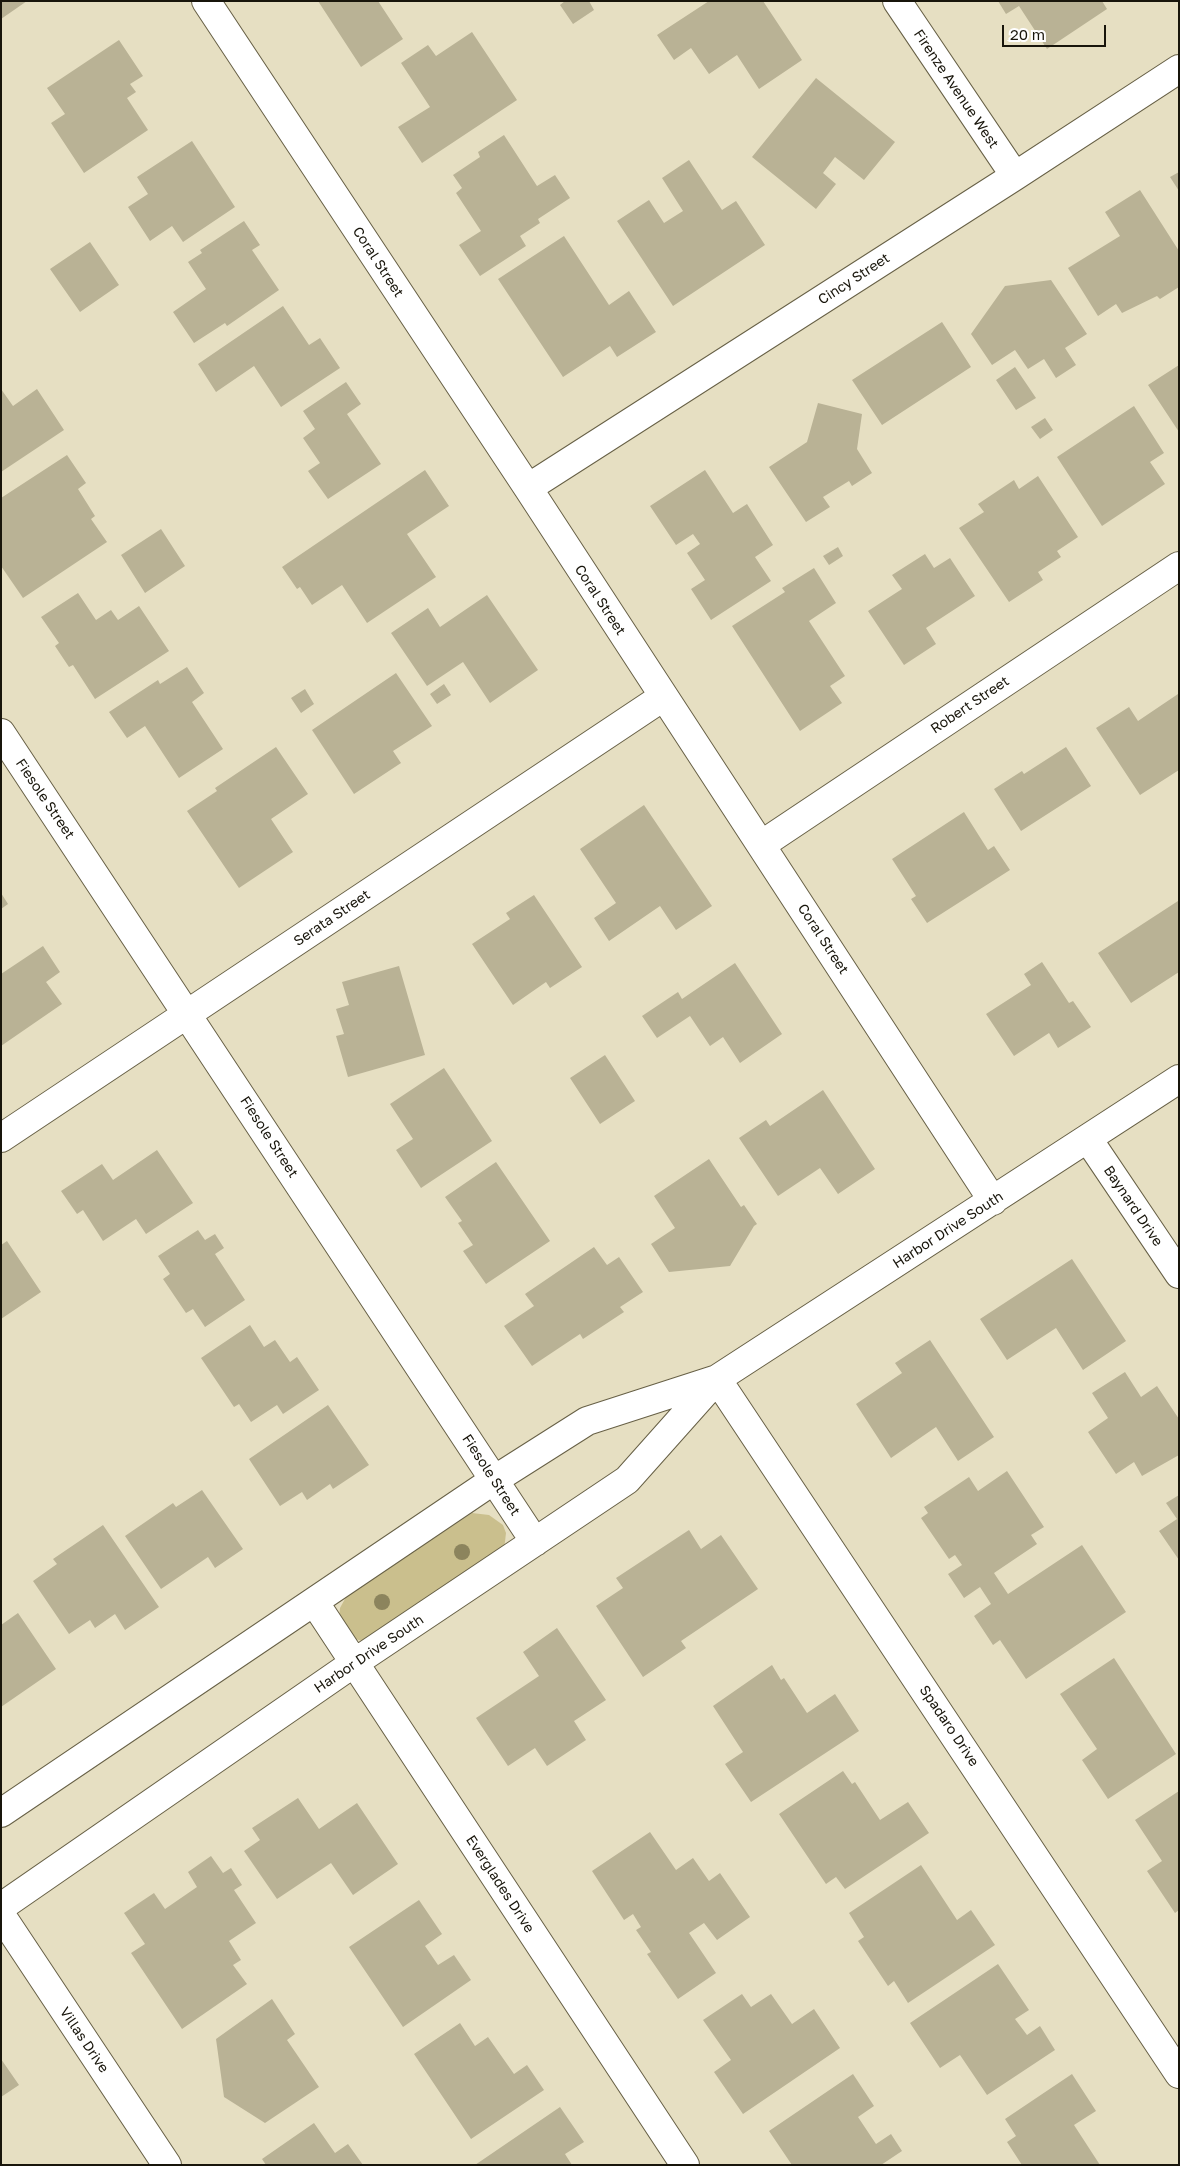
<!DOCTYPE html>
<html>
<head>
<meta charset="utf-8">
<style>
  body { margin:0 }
  #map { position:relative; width:1180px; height:2166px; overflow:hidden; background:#e6dfc2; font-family:"Golos Text",sans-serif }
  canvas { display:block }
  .frame { position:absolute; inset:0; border:2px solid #18150b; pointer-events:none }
  .scale { position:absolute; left:1002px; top:25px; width:104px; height:22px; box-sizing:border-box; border:2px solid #18150b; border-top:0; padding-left:6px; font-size:15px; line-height:18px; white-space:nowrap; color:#18150b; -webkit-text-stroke:4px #fff; paint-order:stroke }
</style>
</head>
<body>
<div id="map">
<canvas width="1180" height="2166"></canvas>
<div class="frame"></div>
<div class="scale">20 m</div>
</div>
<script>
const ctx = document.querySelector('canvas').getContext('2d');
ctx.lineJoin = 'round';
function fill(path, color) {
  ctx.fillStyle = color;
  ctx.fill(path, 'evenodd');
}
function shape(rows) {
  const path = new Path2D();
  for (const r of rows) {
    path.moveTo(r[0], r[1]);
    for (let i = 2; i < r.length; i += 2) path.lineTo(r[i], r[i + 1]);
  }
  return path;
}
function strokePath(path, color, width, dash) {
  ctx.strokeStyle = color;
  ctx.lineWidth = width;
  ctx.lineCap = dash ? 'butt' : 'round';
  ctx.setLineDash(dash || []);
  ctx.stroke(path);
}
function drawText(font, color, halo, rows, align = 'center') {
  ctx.font = font + ' "Golos Text",sans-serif';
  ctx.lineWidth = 4;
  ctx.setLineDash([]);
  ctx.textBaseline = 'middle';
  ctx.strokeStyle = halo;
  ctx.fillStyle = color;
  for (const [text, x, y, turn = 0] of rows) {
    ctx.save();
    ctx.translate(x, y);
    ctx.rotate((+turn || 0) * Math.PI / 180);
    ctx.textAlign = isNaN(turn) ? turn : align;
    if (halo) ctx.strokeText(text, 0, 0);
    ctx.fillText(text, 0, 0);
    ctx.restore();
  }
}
const green = shape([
  [472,1513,489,1515,503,1525,506,1533,504,1550,362,1641,352,1638,339,1618,340,1608,346,1597]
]);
const building = shape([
  [1,1,27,1,1,19],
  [318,1,378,1,403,39,361,67],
  [565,1,589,1,594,10,573,24,560,5],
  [709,1,763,1,802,60,759,89,737,55,709,74,691,48,674,60,657,35],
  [998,1,1102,1,1107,9,1047,49,1019,6,1006,14],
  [472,32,517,100,422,163,398,127,430,107,401,63,428,45,436,56],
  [119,40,143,76,130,84,136,92,127,98,148,130,84,173,51,123,65,114,47,88],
  [816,78,895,142,864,180,835,157,823,173,836,184,816,209,752,157],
  [504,135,537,186,555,175,570,198,538,219,540,223,520,236,526,246,480,276,459,245,481,231,456,193,462,188,453,175,480,157,478,152],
  [192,141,235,207,183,242,172,226,150,241,128,207,148,194,137,177],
  [689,160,722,210,736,201,765,245,673,306,617,221,649,200,664,223,683,211,662,178],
  [1179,172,1179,191,1170,177],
  [1140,190,1179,251,1179,287,1160,299,1157,296,1122,313,1116,304,1098,316,1068,268,1120,236,1105,212],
  [244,221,260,245,252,250,279,290,227,326,225,323,194,343,173,312,206,289,188,262,202,253,200,250],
  [564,236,609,305,629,291,656,332,617,357,610,346,563,377,498,279],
  [90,242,119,285,80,312,50,269],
  [1051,280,1087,334,1065,348,1076,365,1056,378,1044,359,1028,369,1015,350,992,365,971,334,1005,286],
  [283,306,309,345,320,338,340,368,281,407,254,366,216,392,198,364],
  [942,322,971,367,882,425,852,380],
  [1179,365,1179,432,1148,385],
  [1015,367,1036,398,1016,410,996,380],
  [346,382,361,404,347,414,381,464,328,499,308,471,320,463,303,438,315,429,303,411],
  [1,389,13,406,37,389,64,430,1,472],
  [818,403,862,414,857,449,872,473,852,486,849,481,823,497,830,507,806,522,769,467,807,442],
  [1134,406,1164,453,1150,462,1165,484,1102,526,1057,457],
  [1045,418,1053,430,1040,439,1031,427],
  [67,455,86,483,78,489,95,516,91,519,107,542,23,598,1,566,1,498],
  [425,470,449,506,407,534,436,577,367,623,342,585,312,605,300,587,297,589,282,567],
  [705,470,733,513,747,504,773,545,755,557,771,581,711,620,691,589,705,580,687,553,700,544,693,534,676,545,650,506],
  [1038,476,1078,537,1057,551,1061,557,1038,572,1043,580,1009,602,959,528,984,512,978,504,1014,480,1019,489],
  [161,529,185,566,145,593,121,555],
  [838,547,843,556,829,565,823,556],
  [925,554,934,568,950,558,975,596,926,628,936,644,904,665,868,611,902,589,892,575],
  [814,568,836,603,809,621,845,676,830,686,842,703,800,731,732,626,785,592,782,588],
  [78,593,96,620,111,610,118,620,139,606,169,651,95,699,73,665,69,667,55,646,59,643,41,617],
  [487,595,538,670,490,703,463,662,427,686,391,633,428,608,440,627],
  [187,667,204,693,192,702,223,749,179,778,145,726,127,738,109,712,158,680,160,684],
  [396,673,432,726,393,751,401,763,354,794,312,730],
  [444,684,451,695,437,704,430,694],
  [305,689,314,704,301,713,291,698],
  [1178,694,1179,770,1140,795,1096,728,1129,707,1138,721],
  [276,747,308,794,271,819,293,852,239,888,187,811,217,791,215,788],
  [1066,747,1091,786,1021,831,994,789,1022,771,1024,774],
  [644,805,712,906,676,930,660,906,609,941,594,918,616,903,580,849],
  [964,812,988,850,994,846,1010,870,927,923,911,899,916,896,892,859],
  [1,893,8,904,1,909],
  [534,895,582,967,550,988,546,982,513,1005,472,944,510,919,506,913],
  [1178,901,1179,972,1131,1003,1098,953],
  [43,946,60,972,46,982,62,1004,1,1046,1,974],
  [1042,962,1069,1003,1073,1001,1091,1027,1058,1048,1049,1033,1014,1056,986,1014,1031,985,1024,974],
  [735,963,782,1034,740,1063,723,1037,710,1046,690,1016,657,1038,642,1016,678,992,682,999],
  [399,966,425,1055,348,1077,336,1036,344,1034,336,1009,349,1005,342,982],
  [605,1055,635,1101,600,1124,570,1078],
  [444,1068,492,1141,421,1188,396,1150,413,1139,390,1104],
  [823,1090,875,1169,838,1194,820,1168,778,1196,739,1138,766,1120,770,1126],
  [157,1150,193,1203,146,1234,136,1219,103,1241,83,1210,77,1214,61,1191,102,1164,113,1180],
  [709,1159,741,1207,744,1205,757,1224,754,1226,730,1266,669,1272,651,1244,675,1228,654,1196],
  [496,1162,550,1241,486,1284,463,1251,473,1245,458,1223,462,1221,445,1197],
  [198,1230,205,1240,215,1234,224,1248,215,1254,245,1300,205,1327,193,1309,186,1313,163,1279,170,1274,158,1256],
  [7,1241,41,1292,1,1319,1,1245],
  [594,1247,607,1265,619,1257,643,1292,620,1307,624,1312,583,1339,580,1334,532,1366,504,1326,534,1306,525,1294],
  [1072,1259,1126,1341,1083,1370,1056,1328,1007,1360,980,1319],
  [250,1325,264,1347,275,1340,290,1362,297,1357,319,1390,283,1414,277,1405,251,1422,239,1404,234,1407,201,1358],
  [930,1340,994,1437,958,1461,936,1427,891,1458,856,1404,902,1373,895,1363],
  [1125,1372,1141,1397,1157,1386,1179,1419,1179,1455,1142,1476,1134,1462,1116,1474,1088,1432,1108,1418,1092,1393],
  [328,1405,369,1465,333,1489,330,1484,307,1500,302,1492,280,1506,249,1459],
  [1007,1471,1044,1527,1031,1535,1037,1544,994,1573,1008,1594,1082,1545,1126,1612,1026,1679,1000,1640,993,1645,974,1616,991,1604,980,1587,964,1598,948,1574,962,1565,955,1555,949,1559,921,1518,928,1513,924,1507,969,1477,978,1491],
  [202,1490,243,1549,215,1568,208,1557,161,1589,125,1536,173,1503,176,1507],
  [1179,1495,1179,1560,1159,1531,1177,1519,1166,1503],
  [103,1525,159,1607,125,1630,115,1614,95,1628,90,1620,69,1634,33,1581,57,1564,53,1559],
  [689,1530,701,1549,721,1535,758,1589,681,1641,686,1648,643,1677,596,1606,623,1588,616,1578],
  [18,1613,56,1669,1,1707,1,1625],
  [557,1628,606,1700,574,1721,586,1740,547,1766,535,1748,508,1766,476,1718,539,1676,523,1652],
  [1114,1658,1176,1754,1108,1799,1082,1760,1097,1749,1060,1694],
  [772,1665,781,1680,784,1678,807,1713,835,1694,859,1731,751,1802,725,1764,743,1752,713,1706],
  [843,1771,852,1784,855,1782,880,1820,908,1802,929,1833,845,1889,836,1877,826,1884,779,1814],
  [1179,1791,1179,1910,1175,1913,1147,1871,1162,1861,1135,1820],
  [298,1798,319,1829,357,1803,398,1864,353,1895,331,1863,277,1899,244,1851,260,1840,252,1828],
  [650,1832,676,1870,693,1858,709,1881,720,1873,750,1917,717,1940,704,1923,689,1933,716,1973,678,1999,647,1954,651,1952,636,1930,641,1927,633,1914,624,1920,592,1871],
  [211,1856,223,1873,231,1868,242,1885,234,1890,256,1923,229,1941,241,1960,233,1965,247,1984,182,2029,131,1953,145,1944,124,1913,154,1893,165,1909,197,1887,188,1872],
  [921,1865,957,1920,971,1910,995,1945,908,2003,894,1981,888,1986,858,1941,864,1937,849,1913],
  [419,1900,442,1934,425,1946,438,1965,454,1955,471,1980,403,2027,349,1947],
  [998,1964,1029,2010,1015,2019,1027,2035,1040,2026,1055,2050,987,2095,960,2055,940,2068,910,2023],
  [742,1994,751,2007,771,1994,792,2024,814,2009,840,2048,743,2114,714,2072,731,2060,703,2020],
  [272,1999,295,2034,287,2040,319,2087,265,2123,224,2097,216,2039],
  [460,2023,475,2046,488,2037,514,2074,527,2065,544,2090,471,2139,414,2054],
  [1,2059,19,2085,1,2097],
  [853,2074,874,2106,858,2117,876,2144,891,2134,902,2151,881,2165,792,2165,769,2131],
  [1072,2074,1096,2111,1074,2125,1100,2165,1022,2165,1007,2142,1016,2136,1005,2119],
  [560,2107,584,2142,565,2154,572,2165,475,2165],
  [314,2123,335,2153,348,2144,363,2165,266,2165,262,2159]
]);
const minor = shape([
  [206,1,528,488,993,1201],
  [897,1,1015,176],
  [528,488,1015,176,1179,69],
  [1,733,535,1542],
  [761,845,1179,566],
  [1,1138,663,697],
  [1088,1139,1179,1274],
  [717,1379,1179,2074],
  [315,1603,685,2165],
  [1,1813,494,1480,587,1421,717,1379,1179,1079],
  [1,1907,354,1663,627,1480,716,1380],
  [1,1915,167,2165]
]);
const trees = [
  [462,1552],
  [382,1602]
];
const streetNames = [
  ["Firenze Avenue West",956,89,56],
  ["Coral Street",378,262,57],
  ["Cincy Street",854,279,-33],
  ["Coral Street",600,600,57],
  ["Robert Street",970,705,-34],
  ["Fiesole Street",45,799,56],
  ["Serata Street",332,918,-34],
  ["Coral Street",823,939,57],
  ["Fiesole Street",269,1137,57],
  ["Baynard Drive",1133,1206,56],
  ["Harbor Drive South",948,1230,-33],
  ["Fiesole Street",491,1475,57],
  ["Harbor Drive South",369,1654,-34],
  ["Spadaro Drive",949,1726,56],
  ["Everglades Drive",500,1884,57],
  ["Villas Drive",84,2040,56]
];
fill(green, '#cabf8d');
fill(building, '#b9b295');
strokePath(minor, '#676046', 30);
strokePath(minor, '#fff', 28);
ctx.fillStyle = '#8c845d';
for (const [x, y] of trees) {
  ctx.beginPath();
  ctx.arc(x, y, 8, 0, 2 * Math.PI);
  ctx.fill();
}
drawText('14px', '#18150b', '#fff', streetNames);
</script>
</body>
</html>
